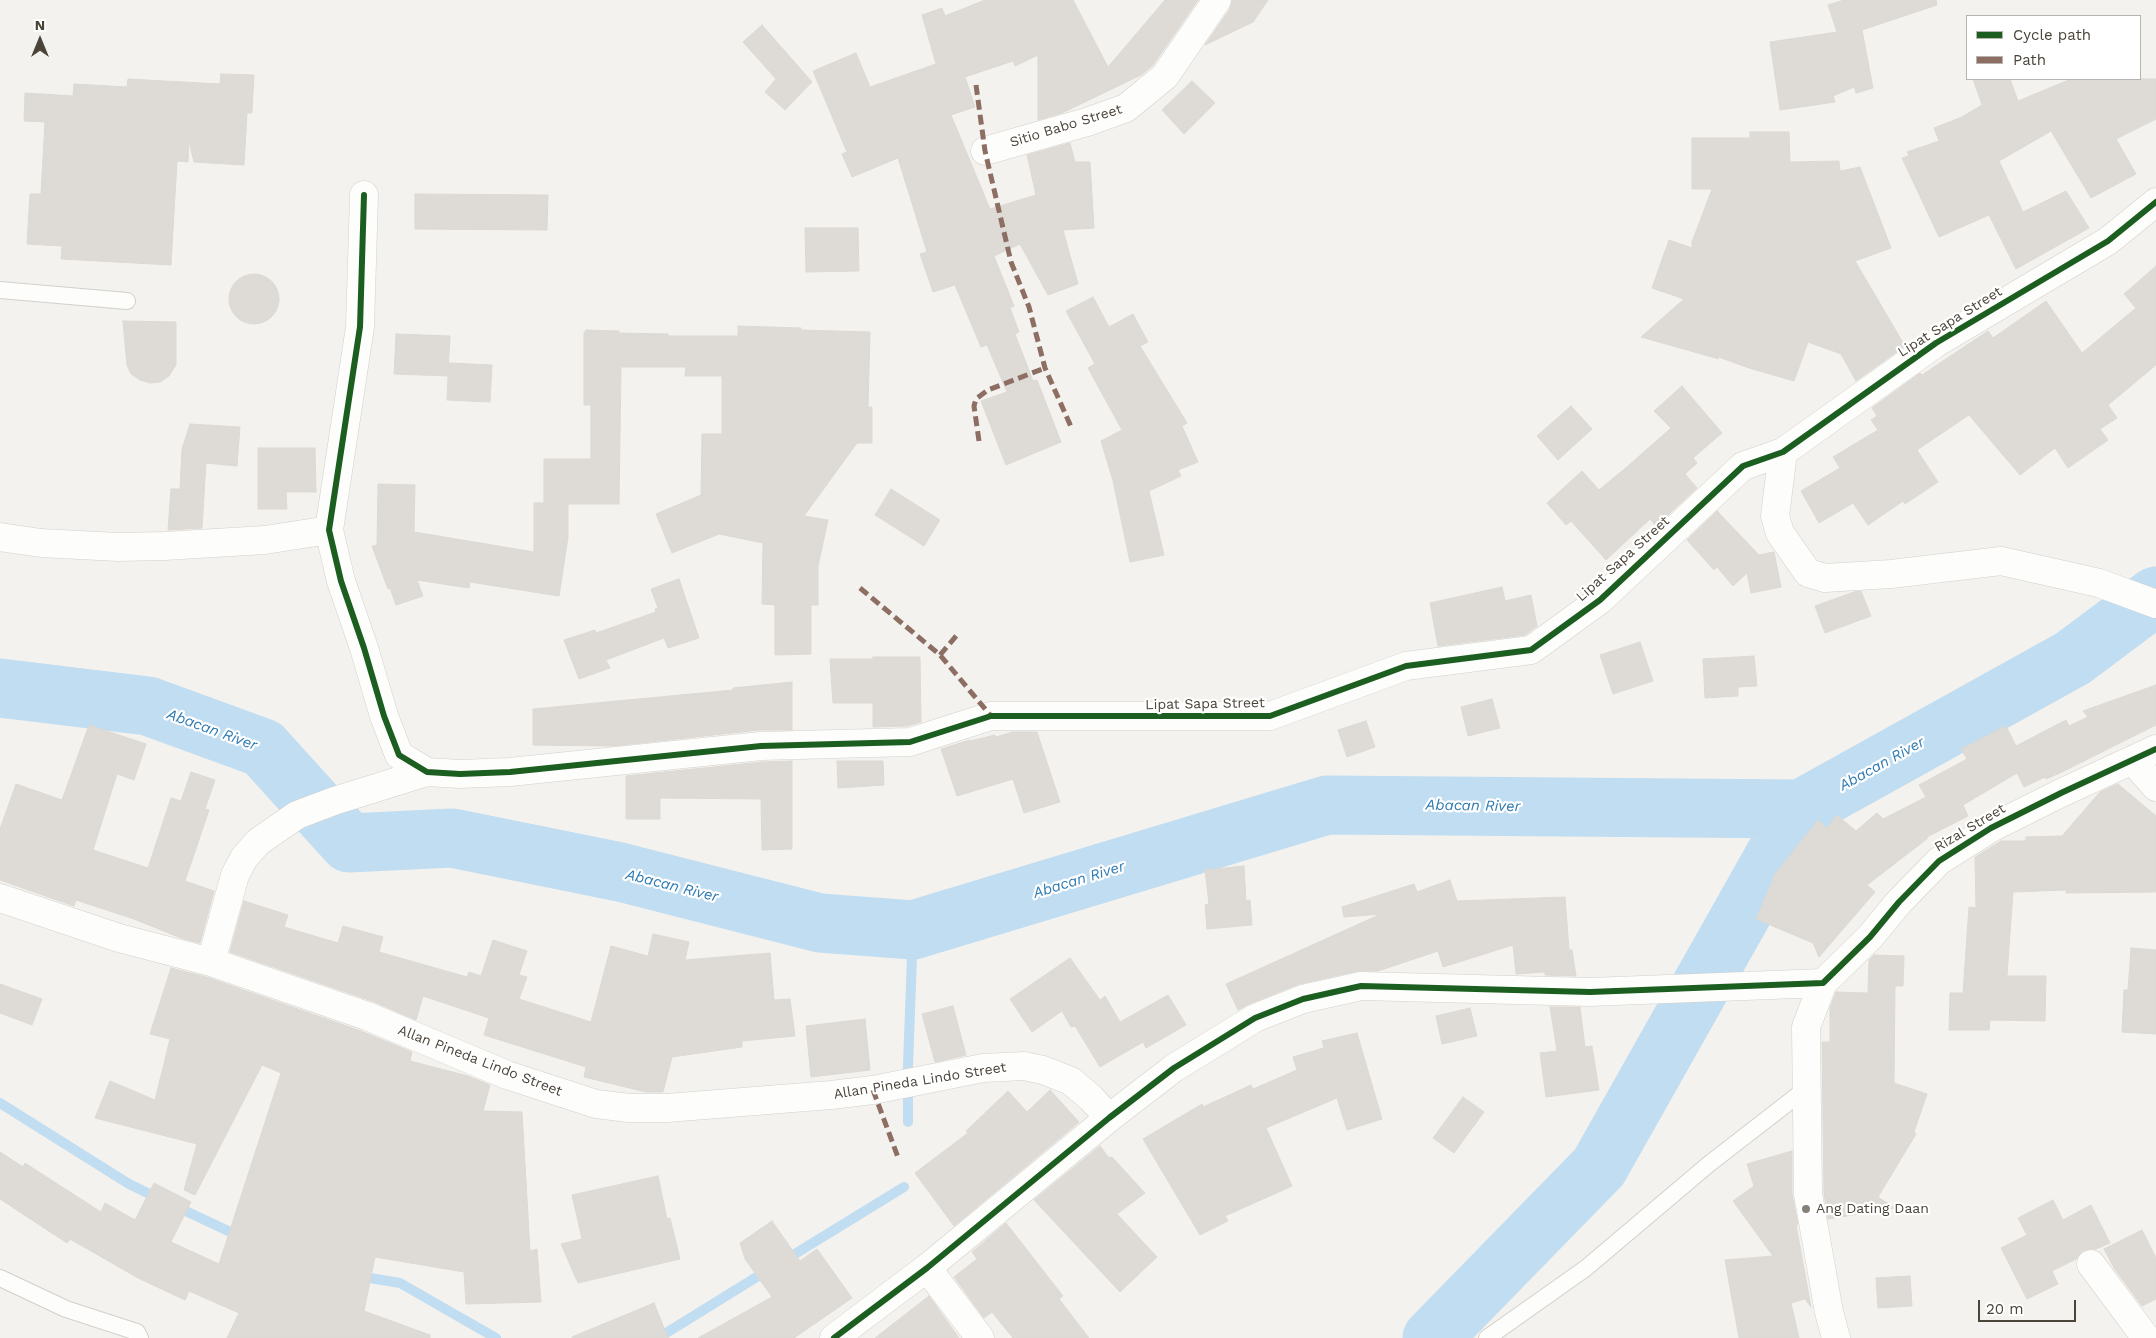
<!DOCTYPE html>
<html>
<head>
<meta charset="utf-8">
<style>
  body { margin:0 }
  #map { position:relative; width:2156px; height:1338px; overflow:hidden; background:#f4f2ee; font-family:"Work Sans",sans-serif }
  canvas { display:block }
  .legend { position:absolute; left:1966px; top:15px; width:175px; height:65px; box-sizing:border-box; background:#fff; border:1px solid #b7b4b0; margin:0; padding:6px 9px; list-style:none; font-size:15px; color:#4b4439 }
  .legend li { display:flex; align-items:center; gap:10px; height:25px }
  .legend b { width:25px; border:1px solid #b7b4b0 }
  .north { position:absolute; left:15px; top:15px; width:50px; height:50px; -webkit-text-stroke:4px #fff; paint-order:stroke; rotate:0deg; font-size:14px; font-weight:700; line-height:20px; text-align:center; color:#4b4439 }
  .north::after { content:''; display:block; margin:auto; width:18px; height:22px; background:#4b4439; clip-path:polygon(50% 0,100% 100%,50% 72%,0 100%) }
  .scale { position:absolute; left:1978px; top:1300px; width:98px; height:22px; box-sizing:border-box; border:2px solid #4b4439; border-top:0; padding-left:6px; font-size:15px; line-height:18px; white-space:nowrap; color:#4b4439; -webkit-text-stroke:4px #fff; paint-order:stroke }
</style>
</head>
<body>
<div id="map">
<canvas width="2156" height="1338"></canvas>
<ul class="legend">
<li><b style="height:6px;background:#1b5e20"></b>Cycle path</li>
<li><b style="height:6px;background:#8d6e63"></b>Path</li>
</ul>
<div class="north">N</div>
<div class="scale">20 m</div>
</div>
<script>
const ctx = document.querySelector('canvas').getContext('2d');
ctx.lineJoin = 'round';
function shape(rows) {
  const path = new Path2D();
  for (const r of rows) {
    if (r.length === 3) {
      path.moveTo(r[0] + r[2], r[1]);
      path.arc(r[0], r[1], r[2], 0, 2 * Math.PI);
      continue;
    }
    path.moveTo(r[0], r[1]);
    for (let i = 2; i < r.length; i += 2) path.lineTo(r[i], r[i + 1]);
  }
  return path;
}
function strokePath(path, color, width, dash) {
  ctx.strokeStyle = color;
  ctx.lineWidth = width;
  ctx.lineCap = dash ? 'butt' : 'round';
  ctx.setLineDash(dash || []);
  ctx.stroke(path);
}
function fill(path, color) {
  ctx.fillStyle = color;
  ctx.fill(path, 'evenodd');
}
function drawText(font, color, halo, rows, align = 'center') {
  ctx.font = font + ' "Work Sans",sans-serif';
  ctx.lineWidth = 4.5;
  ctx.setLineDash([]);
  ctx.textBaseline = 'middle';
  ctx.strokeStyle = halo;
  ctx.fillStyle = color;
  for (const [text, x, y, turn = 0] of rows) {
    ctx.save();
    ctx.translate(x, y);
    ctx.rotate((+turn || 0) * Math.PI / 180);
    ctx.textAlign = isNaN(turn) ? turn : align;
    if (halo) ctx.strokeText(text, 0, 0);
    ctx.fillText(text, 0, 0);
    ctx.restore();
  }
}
const stream = shape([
  [0,1103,129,1184,160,1199],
  [908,1122,908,1065,913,930],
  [175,1206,241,1237],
  [785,1260,904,1187],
  [358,1276,400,1283,496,1338],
  [658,1338,768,1270]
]);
const river = shape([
  [0,688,148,706,263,748,349,843,452,838,620,872,820,923,913,930,1327,805,1801,809,2073,658,2156,596],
  [1432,1338,1599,1167,1801,809]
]);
const building = shape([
  [985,0,1073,0,1108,67,1165,0,1198,0,1153,65,1141,75,1062,113,1038,120,1038,55,1015,66,1013,61,965,77,975,107,951,115,990,209,1036,195,1027,155,1070,143,1075,162,1090,162,1094,228,1063,230,1078,284,1048,295,1020,244,994,256,1014,306,1010,308,1019,332,1015,334,1033,381,1037,380,1061,442,1006,465,981,401,1007,392,987,345,981,347,955,285,933,292,920,254,927,252,898,158,852,177,842,154,847,152,813,71,856,53,870,87,936,64,922,15,942,8,945,16,985,0],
  [1232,0,1268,0,1253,22,1205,45,1230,9,1232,0],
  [1844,0,1936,0,1937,5,1862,30,1873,88,1856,93,1854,87,1833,96,1835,102,1780,110,1770,42,1837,32,1828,5,1844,0],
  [762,25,812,82,785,110,765,92,776,79,743,42,762,25],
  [221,74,254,75,252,113,247,113,244,165,194,162,189,141,188,162,177,161,171,265,61,259,62,246,27,244,30,194,41,194,45,122,24,121,25,93,73,96,74,84,127,87,128,79,220,84,221,74],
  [1973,79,2010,79,2018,101,2071,79,2156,79,2156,119,2116,139,2136,174,2091,198,2051,131,1999,161,2023,212,2066,191,2089,228,2016,269,1989,215,1939,237,1902,158,1909,156,1907,152,1939,141,1934,128,1962,117,1982,105,1973,79],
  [1192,81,1215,103,1184,134,1162,110,1192,81],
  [1750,132,1789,132,1790,162,1839,161,1840,171,1860,167,1891,248,1855,261,1905,346,1856,381,1841,354,1808,342,1794,381,1749,368,1716,356,1719,359,1641,337,1684,299,1652,288,1669,240,1692,248,1692,242,1712,189,1692,189,1692,138,1750,138,1750,132],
  [415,194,548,195,547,230,415,229,415,194],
  [805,228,858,228,859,271,806,272,805,228],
  [2156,266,2156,365,2108,405,2117,418,2100,429,2108,440,2068,468,2055,448,2020,475,1969,415,1917,450,1938,482,1905,504,1903,501,1868,525,1853,503,1819,523,1801,491,1840,468,1833,457,1878,430,1871,420,1877,416,1872,408,1920,373,1922,375,1988,331,1993,338,2046,301,2082,353,2136,308,2124,294,2156,266],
  [254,299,25],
  [1093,297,1109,327,1133,314,1148,342,1140,346,1187,423,1182,426,1198,462,1178,470,1181,476,1149,491,1164,555,1130,562,1113,481,1101,441,1122,430,1088,368,1095,364,1066,311,1093,297],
  [123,321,176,322,176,365,169,376,160,382,150,383,140,380,131,374,127,365,123,321],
  [738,326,801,328,801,330,870,332,868,407,872,407,872,443,857,443,804,516,828,520,818,566,818,605,811,605,811,654,775,655,775,605,762,604,763,543,719,534,672,553,656,514,701,495,702,434,722,434,722,376,685,376,686,367,621,367,619,504,568,504,568,537,559,596,470,582,469,588,417,580,423,596,396,605,390,588,388,589,372,546,377,545,378,484,415,485,414,532,534,552,534,503,544,503,544,459,591,459,591,405,584,405,584,333,586,330,619,331,619,333,668,334,668,336,738,336,738,326],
  [396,334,450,336,448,370,449,363,492,365,490,402,447,400,448,376,394,374,396,334],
  [1682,386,1722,433,1693,458,1697,463,1685,474,1697,488,1656,526,1650,519,1606,560,1571,521,1566,525,1547,503,1582,471,1599,490,1628,466,1671,428,1654,411,1682,386],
  [1571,406,1592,429,1558,460,1537,436,1571,406],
  [190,424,240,427,237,466,206,463,202,528,168,530,171,489,180,489,182,449,190,424],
  [258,448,315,448,316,492,286,492,287,509,258,509,258,448],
  [891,489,940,520,924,546,875,515,891,489],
  [1717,511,1759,555,1774,552,1781,587,1751,593,1747,573,1733,586,1717,567,1714,570,1687,540,1717,511],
  [679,579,699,638,668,648,664,638,606,660,610,668,579,679,564,640,595,630,596,633,656,612,655,609,658,608,651,589,679,579],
  [1502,587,1505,601,1531,595,1537,626,1525,635,1438,646,1430,603,1502,587],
  [1861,591,1871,616,1825,633,1815,606,1854,592,1861,591],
  [1640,642,1653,681,1613,694,1600,655,1640,642],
  [1754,656,1757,686,1738,687,1738,696,1705,698,1703,659,1754,656],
  [873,657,920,657,921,722,907,726,873,727,873,703,833,703,830,659,873,659,873,657],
  [792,682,792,730,759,730,613,746,533,745,533,709,733,690,733,688,792,682],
  [2156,685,2156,725,2062,772,2046,779,2045,777,2024,787,2017,773,1963,805,1968,816,1925,838,1928,838,1867,885,1875,892,1819,957,1813,943,1756,919,1775,874,1818,820,1827,828,1837,815,1856,831,1877,813,1883,819,1926,797,1919,785,1967,759,1961,749,2006,726,2016,746,2066,720,2069,726,2088,717,2083,711,2156,685],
  [1492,699,1500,728,1468,736,1461,707,1492,699],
  [1366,721,1375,747,1347,757,1338,730,1366,721],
  [89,725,146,744,134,780,117,774,93,850,148,868,171,798,181,801,191,772,215,780,205,809,209,810,185,881,214,891,200,943,181,938,134,919,76,900,74,906,0,880,0,829,16,784,62,800,89,725],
  [1013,732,1037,732,1060,802,1024,813,1013,779,957,796,941,749,970,740,970,741,995,735,996,737,1013,732],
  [792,761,792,849,762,850,761,799,660,798,660,819,626,819,626,776,762,762,792,761],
  [837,761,883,761,884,785,838,788,837,761],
  [2118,784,2156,816,2156,892,2066,893,2066,890,2013,892,2007,976,2046,976,2045,1021,1990,1020,1989,1030,1949,1030,1950,993,1963,993,1969,907,1976,908,1975,857,2001,841,2026,841,2026,837,2062,836,2100,792,2118,784],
  [1244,866,1246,901,1250,900,1252,925,1207,929,1205,905,1209,904,1205,870,1244,866],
  [1450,880,1457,901,1565,897,1569,950,1572,950,1576,976,1545,975,1545,972,1516,974,1513,945,1443,967,1438,951,1378,971,1358,971,1299,984,1249,1004,1238,1010,1226,984,1381,914,1344,917,1342,907,1414,884,1417,892,1450,880],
  [244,901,288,915,284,927,338,943,343,926,383,937,379,952,467,977,469,972,481,976,493,940,527,951,519,975,527,977,519,999,591,1022,611,946,648,956,653,934,689,942,685,960,770,953,774,1000,790,999,795,1036,742,1041,742,1047,672,1057,663,1092,646,1092,584,1077,586,1067,484,1035,489,1018,423,996,416,1020,372,1001,230,952,244,901],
  [2131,948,2156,950,2156,1034,2122,1032,2124,990,2128,990,2131,948],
  [1874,955,1904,956,1903,986,1895,986,1894,1083,1927,1094,1914,1132,1916,1134,1878,1197,1895,1208,1828,1219,1824,1193,1822,1042,1830,1042,1830,1008,1836,992,1868,993,1869,960,1874,955],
  [1070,958,1100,1000,1105,996,1120,1022,1168,995,1186,1025,1146,1048,1143,1042,1100,1067,1075,1026,1071,1027,1062,1011,1032,1032,1010,999,1070,958],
  [171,968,206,977,361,1031,412,1052,410,1061,468,1076,490,1085,483,1111,522,1112,530,1251,537,1249,541,1302,466,1304,464,1272,375,1257,364,1311,430,1335,430,1338,227,1338,239,1313,189,1291,185,1300,138,1278,70,1239,67,1243,0,1199,0,1152,23,1167,25,1163,101,1212,105,1203,135,1220,154,1183,191,1202,171,1242,219,1264,281,1073,262,1065,195,1195,184,1190,197,1144,95,1118,110,1081,155,1100,170,1039,150,1034,171,968],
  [0,984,42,999,32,1025,0,1013,0,984],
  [953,1006,966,1055,935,1062,922,1014,953,1006],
  [1550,1007,1580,1007,1585,1047,1592,1046,1599,1090,1546,1097,1540,1053,1557,1051,1550,1007],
  [1470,1008,1477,1036,1442,1044,1436,1016,1470,1008],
  [865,1019,870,1070,811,1077,806,1026,865,1019],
  [1357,1033,1382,1119,1347,1130,1337,1098,1266,1128,1292,1186,1225,1216,1228,1221,1200,1235,1143,1139,1202,1104,1203,1107,1251,1085,1253,1089,1297,1070,1293,1057,1324,1048,1322,1041,1357,1033],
  [1050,1090,1079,1122,954,1226,915,1173,968,1133,966,1131,1008,1091,1027,1112,1050,1090],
  [1463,1097,1484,1112,1454,1153,1433,1138,1463,1097],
  [1100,1146,1109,1158,1112,1157,1145,1193,1117,1214,1157,1257,1120,1292,1034,1200,1100,1146],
  [1792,1151,1792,1194,1798,1224,1796,1225,1811,1307,1805,1299,1791,1303,1799,1338,1739,1338,1725,1260,1773,1256,1733,1201,1754,1186,1747,1164,1792,1151],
  [658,1176,667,1219,670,1218,680,1259,578,1283,561,1244,582,1239,572,1195,658,1176],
  [2053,1200,2063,1220,2091,1205,2110,1243,2096,1249,2089,1249,2082,1251,2076,1259,2052,1271,2058,1284,2027,1299,2001,1248,2027,1235,2018,1218,2053,1200],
  [772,1221,800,1261,817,1249,852,1298,794,1338,698,1338,772,1297,745,1259,740,1243,772,1221],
  [1006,1223,1063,1296,1059,1299,1089,1338,1013,1338,992,1312,984,1318,954,1277,977,1259,972,1252,1006,1223],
  [2142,1230,2156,1258,2156,1299,2142,1306,2114,1268,2104,1249,2142,1230],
  [1910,1276,1912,1306,1878,1308,1876,1278,1910,1276],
  [929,1296,959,1338,875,1338,929,1296],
  [654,1303,668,1338,572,1338,572,1337,654,1303]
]);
const service = shape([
  [0,290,127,301],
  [0,1278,66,1309,137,1332,140,1338],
  [1487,1338,1586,1268,1709,1164,1807,1088]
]);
const minor = shape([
  [985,151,1087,122,1126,108,1165,76,1217,0],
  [364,195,360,327,329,530,341,581,364,648,384,716,399,755,427,772,460,774,510,772,761,746,910,742,991,716,1270,716,1406,666,1531,650,1600,600,1743,466,1783,452,1936,343,2108,241,2156,202],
  [1783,452,1775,516,1780,533,1808,573,1825,578,1891,574,2001,561,2099,583,2156,604],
  [0,537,41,543,118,547,164,546,265,540,329,530],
  [2132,760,2156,787],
  [0,898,119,938,211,962,367,1016,507,1075,596,1104,629,1108,667,1108,831,1095,873,1090,983,1068,1024,1066,1043,1070,1071,1081,1091,1098,1109,1118],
  [211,962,235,875,244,858,258,842,297,815,334,801,427,772],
  [1823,983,1806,1027,1808,1194,1829,1312,1836,1338],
  [2091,1264,2146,1338],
  [927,1268,980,1338],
  [834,1338,927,1268,1109,1118,1174,1068,1255,1018,1303,999,1361,986,1590,992,1823,983,1870,937,1899,902,1939,861,1991,828,2061,793,2156,749]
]);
const quiet = shape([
  [976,85,985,151,1011,262,1029,307,1045,368,1072,429],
  [979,441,974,406,976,399,988,390,1045,368],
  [860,588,940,655,991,716],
  [940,655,957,635],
  [873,1090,899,1160]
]);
const cycleway = shape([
  [364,195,360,327,329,530,341,581,364,648,384,716,399,755,427,772,460,774,510,772,761,746,910,742,991,716,1270,716,1406,666,1531,650,1600,600,1743,466,1783,452,1936,343,2108,241,2156,202],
  [834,1338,927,1268,1109,1118,1174,1068,1255,1018,1303,999,1361,986,1590,992,1823,983,1870,937,1899,902,1939,861,1991,828,2061,793,2156,749]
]);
const markers = [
  [1806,1209,5,"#868178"]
];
const streetNames = [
  ["Sitio Babo Street",1066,126,-17],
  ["Lipat Sapa Street",1950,322,-32],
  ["Lipat Sapa Street",1623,559,-42],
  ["Lipat Sapa Street",1205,704,-1],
  ["Rizal Street",1970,828,-31],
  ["Allan Pineda Lindo Street",480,1061,21],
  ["Allan Pineda Lindo Street",920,1081,-9]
];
const poiNames = [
  ["Ang Dating Daan",1816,1209]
];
const waterNames = [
  ["Abacan River",212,730,20],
  ["Abacan River",1882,764,-29],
  ["Abacan River",1473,806,1],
  ["Abacan River",1079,880,-17],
  ["Abacan River",672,886,14]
];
strokePath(stream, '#c0ddf1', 10);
strokePath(river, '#c0ddf1', 59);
fill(building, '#dedbd6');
strokePath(building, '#dcd9d4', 1);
strokePath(service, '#d2d0cb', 18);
strokePath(minor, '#d2d0cb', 29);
strokePath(service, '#fdfdfc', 16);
strokePath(minor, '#fdfdfc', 28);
strokePath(quiet, '#8d6e63', 5, [10, 5]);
strokePath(cycleway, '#1b5e20', 6);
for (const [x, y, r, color] of markers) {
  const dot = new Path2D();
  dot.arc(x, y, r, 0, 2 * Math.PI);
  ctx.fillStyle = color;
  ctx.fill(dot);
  strokePath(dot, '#fff', 2);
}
drawText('14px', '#4b4439', '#fff', streetNames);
drawText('14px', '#4b4439', '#fff', poiNames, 'left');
drawText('italic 15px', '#2e7ab2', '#fff', waterNames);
</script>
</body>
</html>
